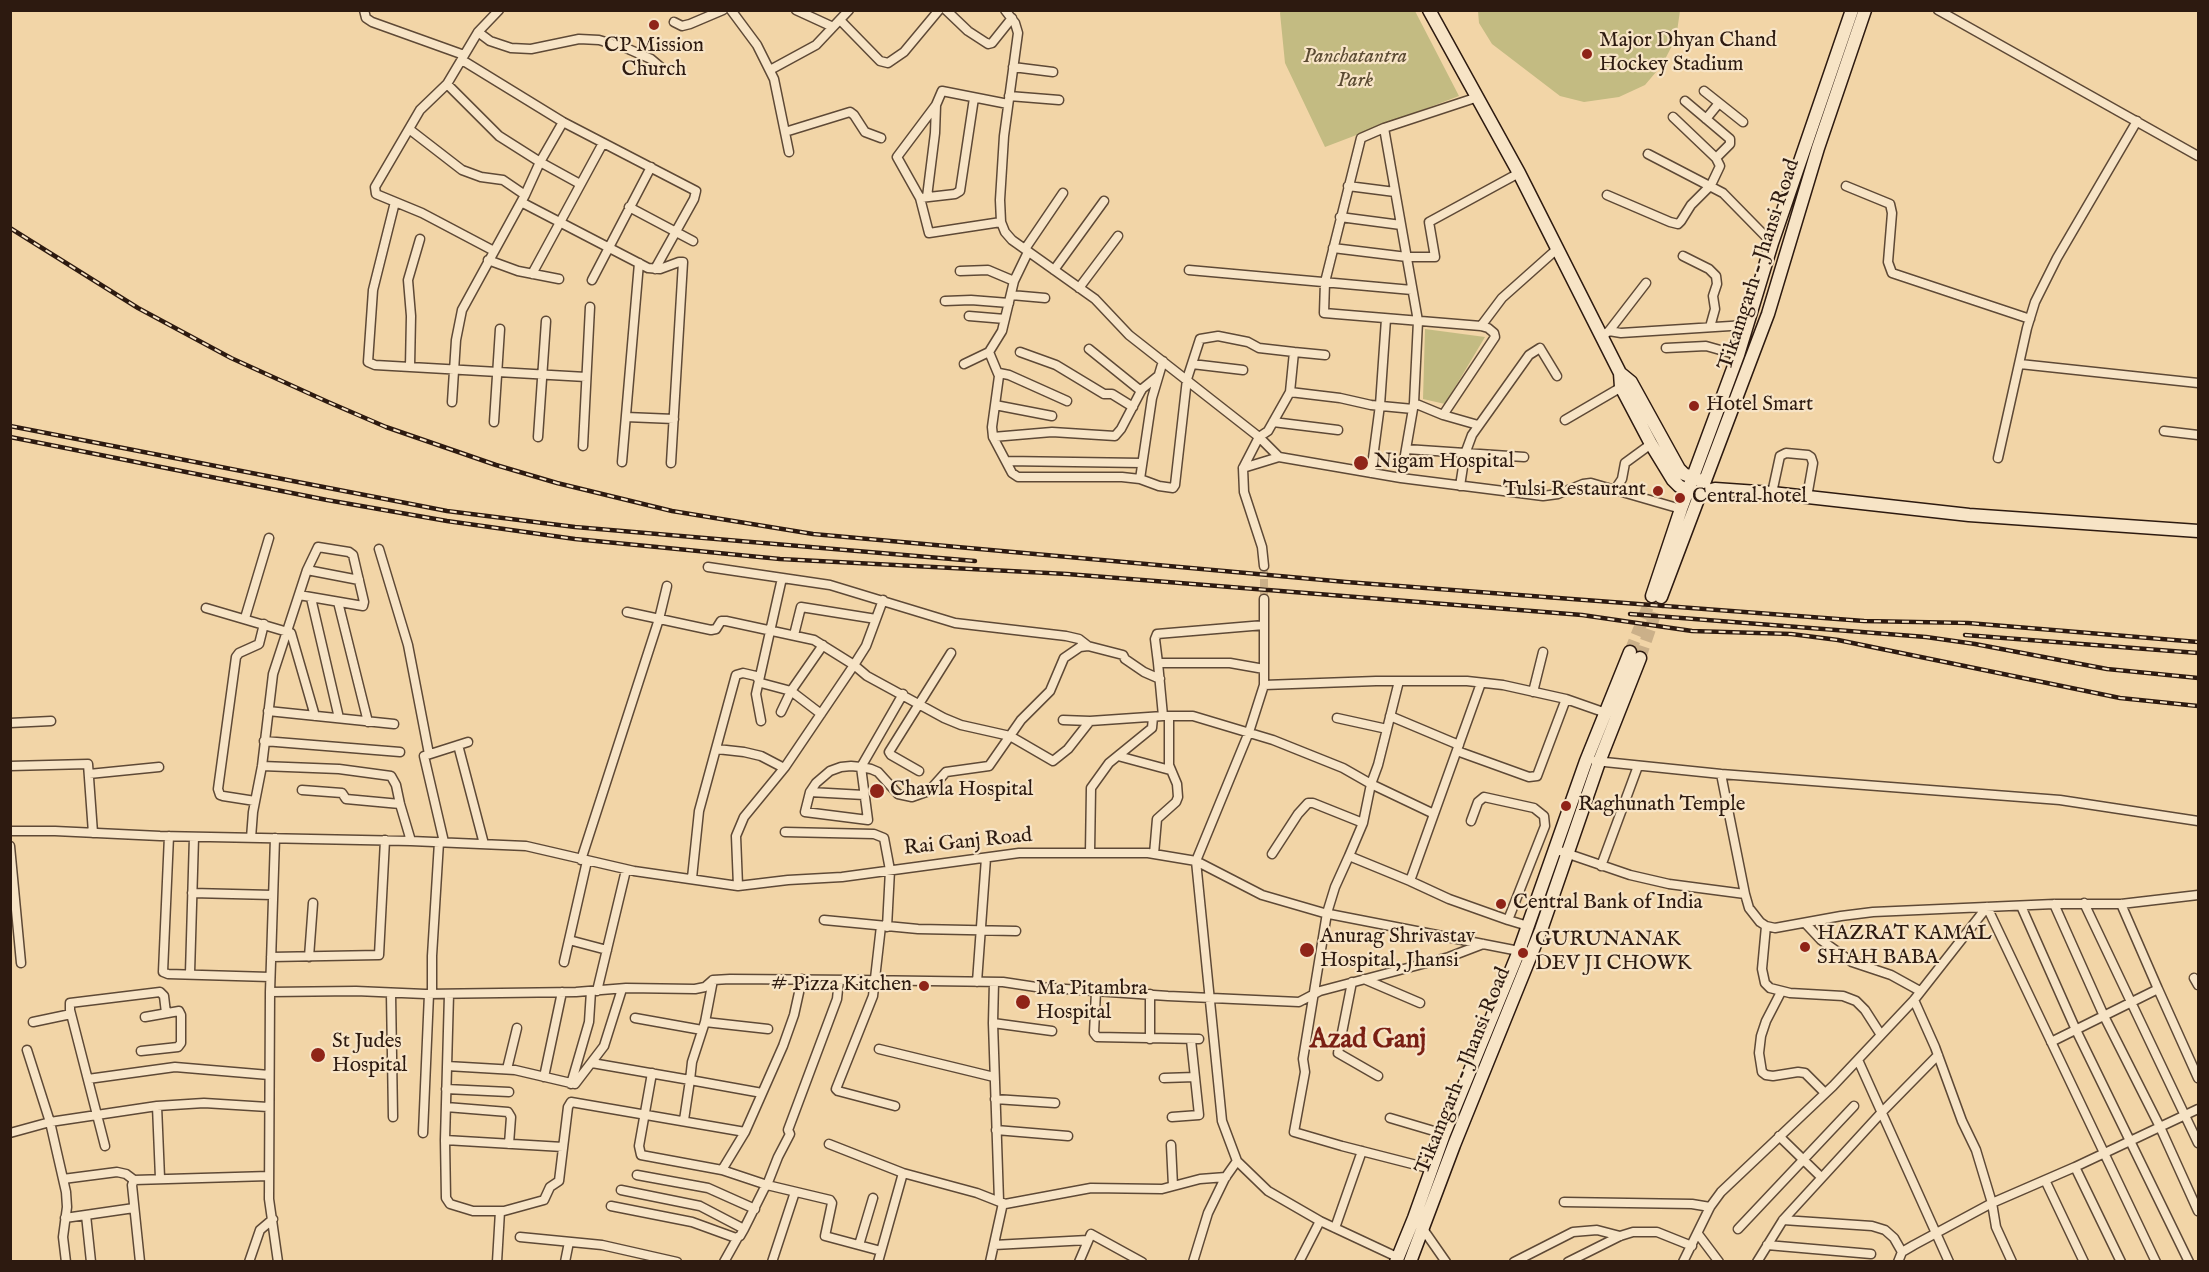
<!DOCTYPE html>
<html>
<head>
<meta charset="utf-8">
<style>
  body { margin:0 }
  #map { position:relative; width:2209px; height:1272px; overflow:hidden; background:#f2d5a7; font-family:"IM FELL English",serif }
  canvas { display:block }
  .frame { position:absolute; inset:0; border:12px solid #2d1a10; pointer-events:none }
</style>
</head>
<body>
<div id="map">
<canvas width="2209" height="1272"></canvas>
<div class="frame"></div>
</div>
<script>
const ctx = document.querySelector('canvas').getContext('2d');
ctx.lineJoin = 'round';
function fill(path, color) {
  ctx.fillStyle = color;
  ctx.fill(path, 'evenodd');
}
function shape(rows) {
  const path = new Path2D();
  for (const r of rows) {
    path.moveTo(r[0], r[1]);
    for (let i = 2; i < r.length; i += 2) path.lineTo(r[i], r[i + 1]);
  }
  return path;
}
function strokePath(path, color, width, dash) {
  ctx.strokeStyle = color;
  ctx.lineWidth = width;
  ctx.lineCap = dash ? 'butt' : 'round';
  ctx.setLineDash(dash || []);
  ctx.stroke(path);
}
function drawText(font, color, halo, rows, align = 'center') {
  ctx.font = font + ' "IM FELL English",serif';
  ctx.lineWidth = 4.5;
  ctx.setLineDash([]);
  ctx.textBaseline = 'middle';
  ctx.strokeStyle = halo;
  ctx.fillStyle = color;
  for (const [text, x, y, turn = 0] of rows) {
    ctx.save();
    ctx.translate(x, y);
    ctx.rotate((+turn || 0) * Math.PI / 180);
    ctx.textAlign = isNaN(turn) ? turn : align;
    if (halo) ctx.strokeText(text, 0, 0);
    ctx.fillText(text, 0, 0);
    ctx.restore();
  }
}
const green = shape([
  [1281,10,1415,11,1459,96,1325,147,1285,63,1280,13],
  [1478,11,1478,10,1680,11,1676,38,1662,65,1645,85,1619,97,1584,102,1560,96,1492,44,1479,23],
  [1425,329,1485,337,1445,404,1423,399]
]);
const streetTunnel = shape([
  [1264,599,1264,566]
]);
const secondaryTunnel = shape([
  [1630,652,1652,596],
  [1640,658,1661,597]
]);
const street = shape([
  [364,10,366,18,372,22,464,55],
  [731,10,757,45,774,79,789,152],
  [796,10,833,27],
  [946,10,968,31,988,44,992,43,1012,18],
  [1005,10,1015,23,1018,33,1004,136,1000,200,1001,222,1005,232,1012,240,1095,299,1129,335,1259,437,1279,457,1401,478,1414,403,1418,321,1384,128,1478,97],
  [1938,10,2198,156],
  [840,20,880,61,888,63,904,52,939,10],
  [674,22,682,26,690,24,723,10],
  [478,32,490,41,511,48,531,49,579,39,599,40,626,48,651,59,664,70],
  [462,60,563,122,696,191,694,199,655,269],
  [1013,67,1053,72],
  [770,70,816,45,849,10],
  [447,84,499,136,540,162,580,184],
  [1704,91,1743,122],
  [1009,96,1059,100],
  [1685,101,1730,139,1730,144,1716,158],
  [1706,119,1719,103],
  [1384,128,1361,138,1325,282,1324,313,1481,326,1488,328,1494,333,1495,337,1443,415,1414,403],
  [409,129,462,170,481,177,503,180,525,195],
  [785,132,850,112,854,115,865,132,881,138],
  [1648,154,1723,193,1772,243],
  [1348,186,1395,192],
  [1846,186,1890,204,1892,213,1888,262,1892,273,2030,319],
  [1607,195,1670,222,1678,224,1681,221,1691,205,1711,185,1720,166,1716,158,1673,117],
  [927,197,935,133,936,105],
  [920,198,955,194,960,191,974,98],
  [395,202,373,290,368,362,375,365,586,377],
  [521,202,648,268,660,269,679,262,683,262,671,463],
  [629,207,693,241],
  [1340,217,1401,225],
  [1001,222,929,233,920,198,897,157,936,105,942,91,1008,104],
  [1333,248,1407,257,1435,257,1429,222,1519,173],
  [1025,249,1063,193],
  [494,251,422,213,376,194,375,187,420,110,447,84,478,32,499,10],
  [1028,252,1014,281,1002,331,989,352,999,376,992,427,993,437,1012,473,1018,477,1122,477,1140,479,1159,486,1173,488,1175,485,1187,379,1200,339,1218,336,1248,342,1259,348,1294,352,1290,392,1268,431,1259,437,1243,468,1244,492,1262,547,1264,566],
  [1683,256,1709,269,1716,276,1717,284,1713,296,1715,309,1710,327],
  [488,260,518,271,559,279],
  [1054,270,1104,201],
  [1189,270,1412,290],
  [960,271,988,270,1014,281],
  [532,274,603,143],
  [592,280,651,167],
  [1079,288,1118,236],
  [1011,295,1045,298],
  [945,301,971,300,1009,303],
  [969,316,1005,319],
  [1481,326,1502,298,1557,249],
  [1609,331,1621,333,1746,325],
  [1605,334,1609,331,1646,283],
  [1666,348,1706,346,1738,355],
  [1089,349,1141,391],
  [1020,352,1056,365,1104,394,1112,394,1133,407],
  [1294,352,1325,355],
  [964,364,989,352],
  [1192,364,1243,370],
  [2020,364,2198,383],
  [410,367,411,316,408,280,420,239],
  [999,373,1009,375,1067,401],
  [1290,392,1340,398,1371,405,1413,409],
  [452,402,456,340,462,310,525,195,540,162,563,122],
  [995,405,1052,416],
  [1443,415,1478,425],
  [626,417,674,419],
  [1565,420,1625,385],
  [494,422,500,329],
  [1273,422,1338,430],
  [2164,431,2198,435],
  [538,437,546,321],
  [993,437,1052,432,1115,436,1121,429,1142,389,1158,376],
  [583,446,590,307],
  [1406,449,1524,457],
  [1998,458,2027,328,2035,302,2057,258,2137,121],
  [1006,461,1142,463],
  [622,462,639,263],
  [1243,468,1279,457],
  [1371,473,1380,405,1386,319],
  [1401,478,1543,496,1558,494,1583,484,1591,483,1681,509],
  [1140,479,1152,398,1163,361],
  [1460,486,1465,454,1472,435,1529,355,1540,348,1557,376],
  [1614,491,1622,479,1625,463,1651,444],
  [1772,493,1780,456,1786,453,1808,455,1811,457,1813,463,1807,497],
  [379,549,408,645,429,754],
  [708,567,830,585,955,623,1066,636,1079,639,1088,646],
  [307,570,359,580],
  [311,598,339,718],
  [1264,599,1264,685,1249,732,1196,861,1222,1121,1237,1161,1268,1191,1320,1221,1397,1257],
  [338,602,368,722],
  [206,608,291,633,315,716],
  [627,612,711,630,716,629,721,621,726,621,814,640,854,665,867,676,944,718,961,725,1010,736,1053,761,1068,749,1090,721,1163,716,1193,716,1273,740,1343,768,1371,784,1378,765,1399,681],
  [245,618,269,538],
  [794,635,801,607,876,619],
  [1158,663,1155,639,1157,634,1264,625],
  [1264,685,1376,681,1467,681,1503,685,1566,699,1606,713],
  [1533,692,1543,652],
  [903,694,861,767,868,820,805,812,810,792,816,783,830,771,841,767,851,766,861,767,871,769,878,772,898,794,912,797,929,791,946,772,989,766,1021,720,1050,691,1064,658,1080,647,1088,646,1123,655,1125,659,1144,672,1160,679],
  [268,711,394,724],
  [781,712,791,691,823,645],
  [1163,716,1158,663,1230,663,1264,669],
  [1390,716,1459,745],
  [1337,718,1387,729],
  [1063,720,1090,721],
  [761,721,756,694,782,578],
  [10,723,51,721],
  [264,741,400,752],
  [458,745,484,844],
  [717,749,744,752,761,756,784,768],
  [1457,751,1529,777,1537,776,1566,699],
  [1118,756,1170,770],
  [1595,761,1721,774,2060,800,2198,821],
  [10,766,88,764,93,833],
  [262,766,339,769,391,776,396,785,400,804,411,841],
  [919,771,891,755,889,752,951,653],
  [89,774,159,767],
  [302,790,342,793,346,799,400,804],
  [810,792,864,795],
  [255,801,223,796,220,795,218,789,236,657,239,653,259,644,264,624],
  [1434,814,1371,784,1363,823,1349,856,1410,881,1481,683],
  [10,831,55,831,160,836,411,841,526,846,634,871,738,886,788,880,842,877,1019,853,1148,853,1196,861,1262,895,1324,913,1519,951],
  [785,832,874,834,884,838,890,870,887,927],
  [169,836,163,972,168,974,270,977],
  [251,838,253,812,262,766,273,674,307,570,318,547,349,552,353,555,364,602,363,606,299,595],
  [275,838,270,992,356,991,425,994,576,992,626,988,695,989,705,987,713,980,730,979,856,980,1003,982,1036,987,1168,996,1299,1002,1320,991,1449,957,1483,944],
  [444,842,424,756,468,742],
  [10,846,21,963],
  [1554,849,1630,875,1669,884,1745,894,1721,774],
  [1090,853,1091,788,1109,763,1152,728,1153,717],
  [1154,854,1157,819,1176,802,1178,797,1177,784,1169,765,1169,716],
  [1272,854,1298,814,1308,803,1313,803,1363,823],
  [1349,856,1335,887,1327,913,1303,1059,1305,1072,1294,1132,1342,1146,1432,1169],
  [581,860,659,619,667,586],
  [1601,866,1638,766],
  [692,878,699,811,736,675,743,673,756,676,761,683,791,691,821,714],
  [1410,881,1449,899,1508,920,1545,826,1544,816,1534,808,1484,797,1478,802,1471,821],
  [738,886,736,836,744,817,785,767,854,665,866,646,883,600],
  [192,893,273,895],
  [1745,894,1749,908,1760,922,1766,926,1775,928,1841,916,1873,912,2054,904,2121,904,2198,895],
  [2084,903,2198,1143],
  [2054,904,2104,1016,2160,1127,2198,1211],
  [2021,906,2076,1030,2189,1262],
  [824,920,918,929,1016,931],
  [1508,920,1528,926],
  [1806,924,1821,940,1852,962,1891,975,1920,991],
  [881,926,873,996,836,1089,838,1091,895,1106],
  [1766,926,1762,969,1765,983,1770,988,1790,993,1843,996,1856,1001,1865,1010,1881,1035],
  [569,940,607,950],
  [271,957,379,955,385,840],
  [309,957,313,903],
  [564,962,587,861],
  [190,973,194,837],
  [2194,978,2198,985],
  [1364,979,1420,1003],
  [977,982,986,858],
  [994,982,993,1023,999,1201],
  [1352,982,1338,1053,1378,1076],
  [2158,989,2198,1078],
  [597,991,626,870],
  [1096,991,1094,1033,1097,1037,1199,1039],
  [270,992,269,1199,278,1262],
  [1781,992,1766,1021,1761,1036,1759,1053,1762,1072,1766,1075,1773,1076,1798,1072,1805,1073,1825,1093],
  [391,994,393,1117],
  [432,994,432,956,439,842],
  [449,994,445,1140,446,1198,450,1204,473,1211,504,1211,544,1200,550,1187,559,1181,568,1107,571,1102,745,1132,783,1046,794,1015,802,979],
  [1150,994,1150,1039],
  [1914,1000,1935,1047,1962,1121,1976,1150,1992,1203,2075,1167,2198,1109],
  [635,1018,702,1030],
  [33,1022,71,1014],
  [705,1022,768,1029],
  [993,1023,1052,1031],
  [2051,1042,2158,989,2121,904],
  [879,1049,994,1077],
  [27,1050,50,1122,66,1192,67,1207,63,1237,66,1262],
  [141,1051,178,1047,181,1043,181,1015,179,1011,145,1017],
  [1858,1060,1949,1262],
  [592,1063,690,1080,692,1062,705,1022,713,980],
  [447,1066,515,1070,575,1084,604,1046,622,989],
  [507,1069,517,1028],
  [652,1073,639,1146,641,1155,722,1170,767,1185,830,1200,832,1203,825,1236,881,1251],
  [544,1077,562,992],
  [1164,1078,1195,1077],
  [88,1079,175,1067,269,1075],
  [571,1084,589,1022,591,991],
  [446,1089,509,1092],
  [995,1099,1055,1103],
  [157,1106,160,1178],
  [446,1107,508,1112,511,1117,509,1144],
  [1172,1117,1199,1115,1191,1040],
  [1390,1118,1444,1134],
  [684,1120,690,1080,762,1093],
  [996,1130,1068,1136],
  [10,1133,50,1122,157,1106,204,1103,268,1107],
  [423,1133,429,994],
  [1779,1136,1821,1177],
  [445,1140,563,1147],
  [829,1144,903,1173,977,1193,1005,1204,1091,1188,1162,1189,1200,1179,1226,1177],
  [1171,1145,1173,1186],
  [105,1146,70,1010,70,1003,160,992,164,996,166,1013],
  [2075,1167,2121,1262],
  [722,1170,745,1132],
  [637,1175,708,1188,755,1209],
  [63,1179,117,1172,126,1174,134,1180],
  [2045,1180,2084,1262],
  [767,1185,778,1157,790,1134,788,1130,837,999,839,980],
  [621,1190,700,1206,744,1229],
  [1564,1202,1692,1204,1710,1207],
  [611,1206,692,1222,736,1238,740,1236,744,1229,766,1185],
  [86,1215,91,1262],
  [65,1218,134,1208],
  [1783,1220,1872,1226,1885,1230,1894,1238,1902,1252],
  [1335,1228,1362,1151],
  [1423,1229,1446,1262],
  [1738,1229,1854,1106],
  [1698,1234,1719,1262],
  [520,1237,602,1245,677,1262],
  [859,1245,873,1198],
  [994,1245,1088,1240],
  [1767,1245,1871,1254],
  [140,1262,132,1185,134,1180,269,1176],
  [249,1262,260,1230,273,1219],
  [497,1262,500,1211],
  [565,1262,569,1242],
  [724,1262,738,1237],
  [772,1262,795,1192],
  [878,1262,903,1173],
  [990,1262,1003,1203],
  [1079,1262,1091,1234,1142,1262],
  [1193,1262,1208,1213,1225,1178,1237,1161],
  [1299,1262,1320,1221],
  [1514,1262,1573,1232,1597,1230,1620,1236],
  [1568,1262,1620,1236,1633,1232,1657,1232,1692,1246],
  [1683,1262,1710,1207,1721,1192,1833,1086,1914,1000,1987,907,2156,1262],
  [1757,1262,1783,1220,1882,1112,1938,1055],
  [1898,1262,1902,1252,1914,1245,1992,1203,1996,1227,2012,1262]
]);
const secondary = shape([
  [1429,10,1519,173,1620,373,1631,382,1679,469,1684,474,1699,480],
  [1620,373,1621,387,1651,444,1673,480,1679,486,1688,491,1701,493,1715,489,1772,493,1969,515,2198,531],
  [1652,596,1681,509,1738,355,1772,243,1852,10],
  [1661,597,1768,314,1818,148,1865,10],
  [1396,1262,1414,1218,1444,1134,1519,951,1586,761,1630,652],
  [1410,1262,1454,1145,1541,930,1599,762,1640,658]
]);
const rail = shape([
  [10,228,138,308,231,358,328,402,386,427,496,465,557,483,672,511,813,534,1346,582,1864,621,1968,623,2198,642],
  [10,426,447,511,575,527,975,561],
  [10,437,327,500,447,521,575,539,780,559,1067,574,1582,615,1692,631,1791,634,1838,640,2120,698,2198,706],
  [1630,614,1926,637,1975,644,2107,669,2198,678],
  [1965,635,2198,653]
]);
const markers = [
  [654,25,6,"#8f2418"],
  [1587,54,6,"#8f2418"],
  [1694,406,6,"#8f2418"],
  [1361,463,8,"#8f2418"],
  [1658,491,6,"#8f2418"],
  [1680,498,6,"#8f2418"],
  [877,791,8,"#8f2418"],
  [1566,806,6,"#8f2418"],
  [1501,904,6,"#8f2418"],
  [1805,947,6,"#8f2418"],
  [1307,950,8,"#8f2418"],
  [1523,953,6,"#8f2418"],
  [924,986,6,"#8f2418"],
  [1023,1002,8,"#8f2418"],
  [318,1055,8,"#8f2418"]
];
const poiNames = [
  ["Major Dhyan Chand",1599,42],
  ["Hockey Stadium",1599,66],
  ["CP Mission",654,47,"center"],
  ["Church",654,71,"center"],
  ["Hotel Smart",1706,406],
  ["Nigam Hospital",1374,463],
  ["Tulsi Restaurant",1646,491,"right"],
  ["Central hotel",1692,498],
  ["Chawla Hospital",890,791],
  ["Raghunath Temple",1578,806],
  ["Central Bank of India",1513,904],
  ["HAZRAT KAMAL",1817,935],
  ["SHAH BABA",1817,959],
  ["Anurag Shrivastav",1320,938],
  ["Hospital, Jhansi",1320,962],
  ["GURUNANAK",1535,941],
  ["DEV JI CHOWK",1535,965],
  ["# Pizza Kitchen",912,986,"right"],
  ["Ma Pitambra",1036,990],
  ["Hospital",1036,1014],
  ["St Judes",332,1043],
  ["Hospital",332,1067]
];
const parkNames = [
  ["Panchatantra",1355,58],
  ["Park",1355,82]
];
const streetNames = [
  ["Tikamgarh - Jhansi Road",1760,265,-72],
  ["Rai Ganj Road",968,843,-6],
  ["Tikamgarh - Jhansi Road",1464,1071,-68]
];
const districtNames = [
  ["Azad Ganj",1368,1041]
];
fill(green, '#c3bb82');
strokePath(streetTunnel, '#cbb089', 8, [8, 4]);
strokePath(secondaryTunnel, '#cbb089', 12, [12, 6]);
strokePath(street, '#5e4936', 11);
strokePath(secondary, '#2d1a10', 15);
strokePath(street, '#f7e4c6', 8);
strokePath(secondary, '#f7e4c6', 12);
strokePath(rail, '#2d1a10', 4.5);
strokePath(rail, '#f7e4c6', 2, [7]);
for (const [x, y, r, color] of markers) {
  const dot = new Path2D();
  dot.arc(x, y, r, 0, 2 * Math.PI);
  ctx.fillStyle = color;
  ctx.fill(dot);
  strokePath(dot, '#f7e4c6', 2);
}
drawText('21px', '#2d1a10', '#f7e4c6', poiNames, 'left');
drawText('italic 21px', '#5a4a32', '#f7e4c6', parkNames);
drawText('21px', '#2d1a10', '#f7e4c6', streetNames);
drawText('bold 27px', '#7a1f14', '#f7e4c6', districtNames);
</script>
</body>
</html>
